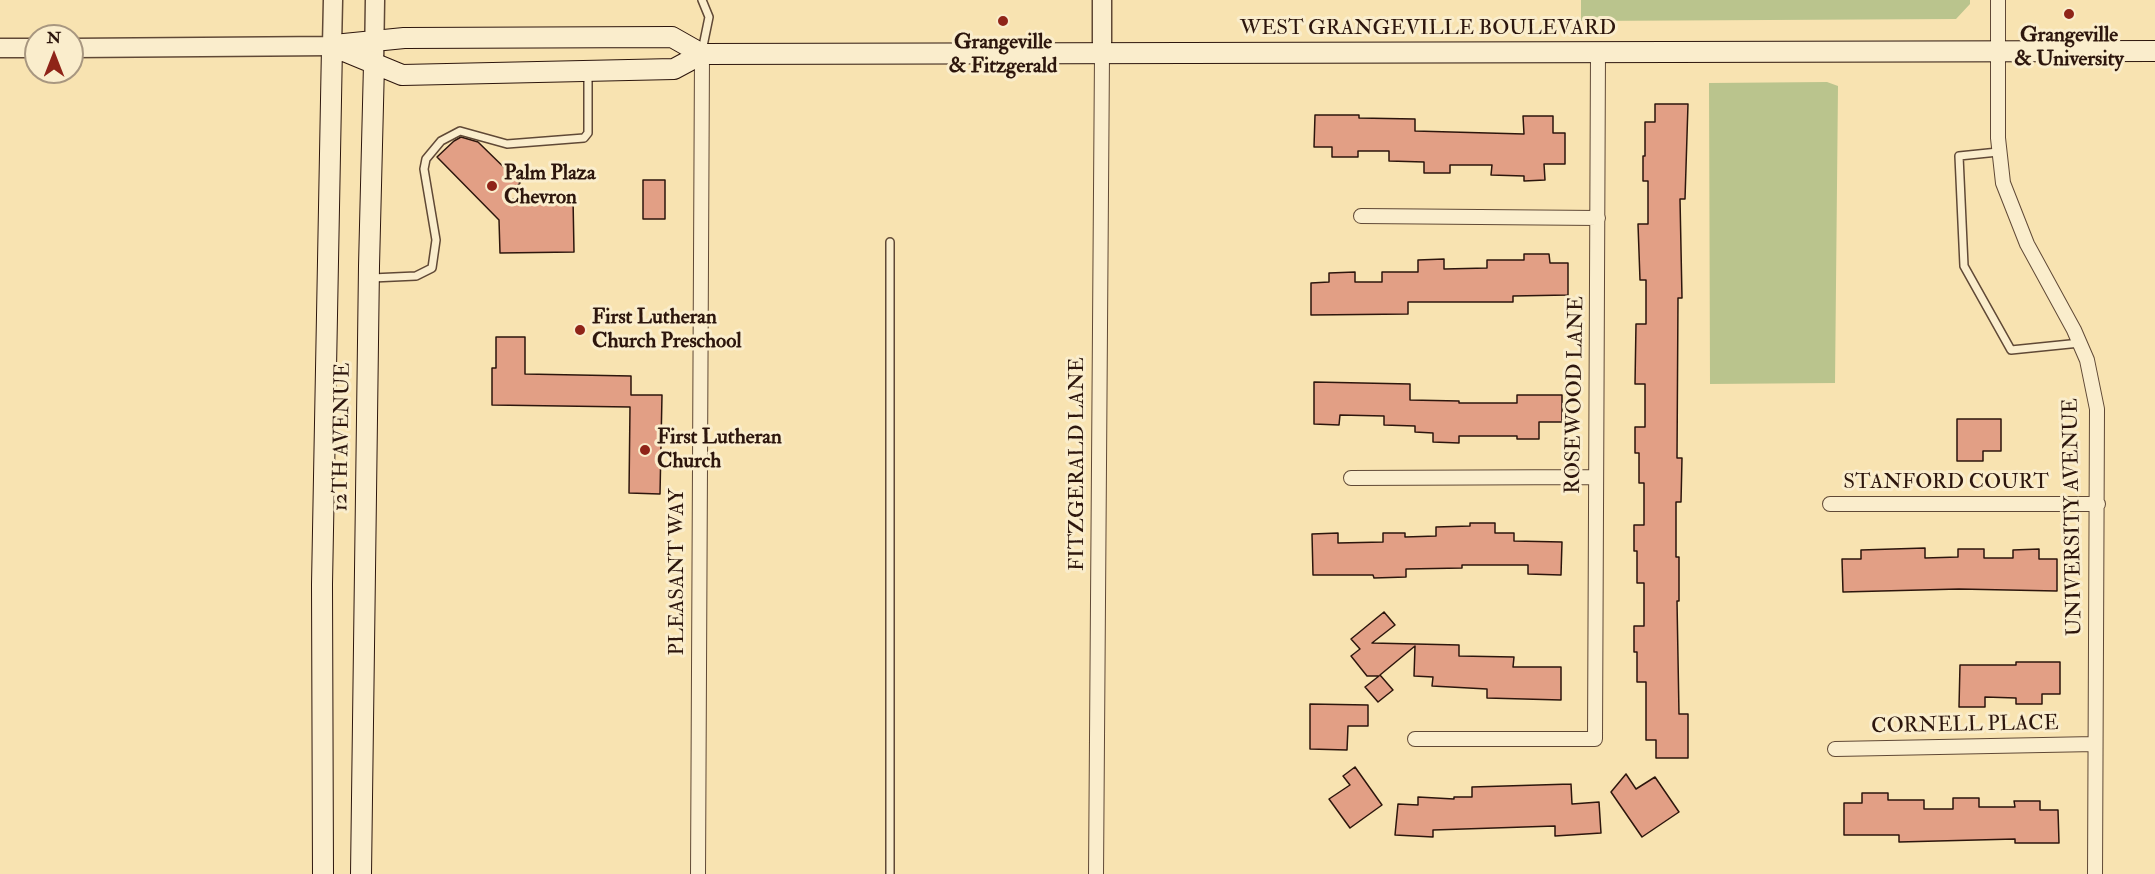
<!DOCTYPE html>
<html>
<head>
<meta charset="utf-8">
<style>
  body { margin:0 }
  #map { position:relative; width:2155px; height:874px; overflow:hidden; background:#f8e3b1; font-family:"IM FELL Double Pica",serif }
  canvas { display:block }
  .north { position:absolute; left:24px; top:24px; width:60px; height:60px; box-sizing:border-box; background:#faedcc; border:2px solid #a89780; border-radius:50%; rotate:0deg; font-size:16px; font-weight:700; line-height:24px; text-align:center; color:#2d160d }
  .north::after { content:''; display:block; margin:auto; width:21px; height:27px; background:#8f2418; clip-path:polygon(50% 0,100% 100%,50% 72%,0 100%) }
</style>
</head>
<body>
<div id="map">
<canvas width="2155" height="874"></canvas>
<div class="north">N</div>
</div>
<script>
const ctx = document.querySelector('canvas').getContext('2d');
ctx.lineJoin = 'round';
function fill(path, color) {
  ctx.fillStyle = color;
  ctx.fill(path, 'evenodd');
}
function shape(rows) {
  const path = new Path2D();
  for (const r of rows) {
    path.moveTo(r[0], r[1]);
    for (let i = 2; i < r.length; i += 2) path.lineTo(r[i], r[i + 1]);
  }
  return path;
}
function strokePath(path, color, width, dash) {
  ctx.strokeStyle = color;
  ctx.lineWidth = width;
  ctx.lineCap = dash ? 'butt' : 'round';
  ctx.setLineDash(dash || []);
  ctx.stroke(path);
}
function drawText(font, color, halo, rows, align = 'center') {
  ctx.font = font + ' "IM FELL Double Pica",serif';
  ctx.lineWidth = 6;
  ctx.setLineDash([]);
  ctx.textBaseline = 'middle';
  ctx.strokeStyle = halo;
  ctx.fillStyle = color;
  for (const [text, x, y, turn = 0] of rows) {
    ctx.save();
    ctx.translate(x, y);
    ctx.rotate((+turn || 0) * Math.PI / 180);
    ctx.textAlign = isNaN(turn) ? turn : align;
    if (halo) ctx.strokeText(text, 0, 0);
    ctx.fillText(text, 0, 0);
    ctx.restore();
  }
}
const green = shape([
  [1581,0,1970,0,1970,4,1956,19,1581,21],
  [1827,82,1838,86,1835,383,1710,384,1709,83]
]);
const building = shape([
  [1655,104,1688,104,1685,199,1680,199,1682,298,1678,298,1677,458,1682,458,1681,502,1676,502,1676,557,1679,557,1679,601,1677,601,1679,714,1688,714,1688,758,1656,758,1656,740,1646,740,1646,682,1637,682,1637,652,1634,652,1634,626,1644,626,1644,583,1637,583,1637,551,1634,551,1634,525,1644,525,1644,483,1639,483,1639,453,1635,453,1635,427,1645,427,1645,384,1635,384,1636,324,1646,324,1646,280,1640,280,1638,224,1648,224,1648,181,1643,181,1643,156,1645,156,1645,122,1655,122,1655,104],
  [1315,115,1359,115,1359,118,1415,119,1415,131,1524,134,1523,116,1553,116,1553,133,1565,133,1565,164,1544,164,1545,180,1524,181,1524,176,1491,175,1492,165,1450,165,1450,173,1424,173,1424,162,1389,161,1389,151,1358,151,1358,157,1332,157,1332,147,1314,147,1315,115],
  [461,137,478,142,520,183,504,199,573,198,574,252,500,253,499,220,437,157,454,141,461,137],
  [643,180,665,180,665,219,643,219,643,180],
  [1524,254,1549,254,1550,263,1568,263,1568,295,1513,296,1513,302,1408,302,1408,314,1311,315,1311,283,1329,282,1329,273,1355,272,1355,282,1382,282,1382,272,1418,272,1418,260,1444,259,1444,269,1487,268,1487,260,1524,260,1524,254],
  [496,337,525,337,525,374,631,376,631,395,662,395,660,494,629,493,630,407,492,405,492,368,496,368,496,337],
  [1314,382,1410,384,1410,400,1459,401,1459,403,1517,403,1517,395,1562,395,1562,422,1539,422,1539,439,1517,439,1517,436,1459,436,1459,443,1433,442,1433,433,1415,432,1415,426,1384,425,1384,416,1340,415,1339,425,1314,424,1314,382],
  [1957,419,2001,419,2001,451,1983,451,1983,461,1957,461,1957,419],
  [1470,523,1495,523,1495,533,1514,533,1514,541,1562,542,1561,575,1528,574,1528,565,1462,565,1462,568,1406,569,1406,577,1374,578,1373,575,1313,575,1312,534,1338,533,1338,543,1383,542,1383,533,1405,533,1405,537,1436,536,1436,527,1470,526,1470,523],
  [1925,548,1925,558,1958,557,1958,549,1984,549,1984,558,2013,558,2013,550,2039,549,2039,559,2057,559,2057,591,1959,589,1843,592,1842,559,1861,559,1861,550,1925,548],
  [1384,612,1395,625,1372,643,1459,645,1459,656,1514,657,1513,667,1561,667,1561,700,1487,698,1487,689,1432,686,1433,677,1414,676,1415,646,1380,675,1393,690,1378,702,1365,687,1379,676,1367,676,1351,656,1360,649,1351,639,1384,612],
  [2016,662,2060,662,2060,694,2042,694,2042,704,2016,704,2016,698,1985,697,1985,707,1959,707,1960,665,2016,665,2016,662],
  [1310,704,1368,705,1368,726,1348,726,1347,750,1310,749,1310,704],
  [1355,767,1382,805,1350,828,1329,799,1350,785,1343,776,1355,767],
  [1626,774,1636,789,1655,777,1679,812,1642,837,1611,792,1626,774],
  [1571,784,1572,804,1599,802,1601,833,1555,836,1555,826,1433,830,1433,837,1395,835,1398,804,1418,805,1418,797,1454,799,1454,797,1472,797,1472,787,1571,784],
  [1862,793,1888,793,1888,800,1924,800,1924,809,1953,809,1953,798,1979,798,1979,807,2015,807,2014,801,2040,801,2040,810,2058,810,2059,843,2015,843,2015,839,1899,842,1899,835,1844,835,1844,803,1862,803,1862,793]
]);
const service = shape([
  [702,0,709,17,702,51],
  [1998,152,1959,156,1964,266,2011,350,2080,343],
  [890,242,890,874],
  [372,278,416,276,432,268,436,240,424,169,426,159,441,141,460,131,507,144,584,138,588,133,588,74]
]);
const minor = shape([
  [1998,0,1998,138,2003,183,2027,244,2074,330,2087,360,2097,409,2095,874],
  [1361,216,1598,218],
  [1351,478,1596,477],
  [1830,504,2098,504],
  [1415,739,1595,739,1598,52],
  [1835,749,2095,744],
  [698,874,702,54],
  [1096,874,1102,54]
]);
const tertiary = shape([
  [0,48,36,48],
  [72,48,332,46,333,0],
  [1102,54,1102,0],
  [374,64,375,0]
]);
const secondary = shape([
  [334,45,404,38,672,37,702,54],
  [332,46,402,75,674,69,702,54,2155,51],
  [323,874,322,584,332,46],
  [361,874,369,266,374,64]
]);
const markers = [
  [2069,14,6,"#8f2418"],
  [1003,21,6,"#8f2418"],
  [492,186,6,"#8f2418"],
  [580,330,6,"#8f2418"],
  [645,450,6,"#8f2418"]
];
const streetNames = [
  ["WEST GRANGEVILLE BOULEVARD",1428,29],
  ["ROSEWOOD LANE",1576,395,-89],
  ["12TH AVENUE",343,437,-89],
  ["FITZGERALD LANE",1078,464,-90],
  ["STANFORD COURT",1946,483],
  ["UNIVERSITY AVENUE",2074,517,-91],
  ["PLEASANT WAY",678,572,-90],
  ["CORNELL PLACE",1965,726,-1]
];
const poiNames = [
  ["Grangeville",2069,36,"center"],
  ["& University",2069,60,"center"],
  ["Grangeville",1003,43,"center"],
  ["& Fitzgerald",1003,67,"center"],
  ["Palm Plaza",504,174],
  ["Chevron",504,198],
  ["First Lutheran",592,318],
  ["Church Preschool",592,342],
  ["First Lutheran",657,438],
  ["Church",657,462]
];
fill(green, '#bac48d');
fill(building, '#e29f85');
strokePath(building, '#2d160d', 1.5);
strokePath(service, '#604936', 10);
strokePath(minor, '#604936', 16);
strokePath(tertiary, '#604936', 21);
strokePath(secondary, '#2d160d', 22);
strokePath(service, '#faedcc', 7);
strokePath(minor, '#faedcc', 14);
strokePath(tertiary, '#faedcc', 18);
strokePath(secondary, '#faedcc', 20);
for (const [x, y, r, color] of markers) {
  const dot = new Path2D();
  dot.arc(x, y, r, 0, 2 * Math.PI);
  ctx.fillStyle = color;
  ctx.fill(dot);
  strokePath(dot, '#faedcc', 2);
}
drawText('21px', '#2d160d', '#faedcc', streetNames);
drawText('bold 21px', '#2d160d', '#faedcc', poiNames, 'left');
</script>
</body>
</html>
